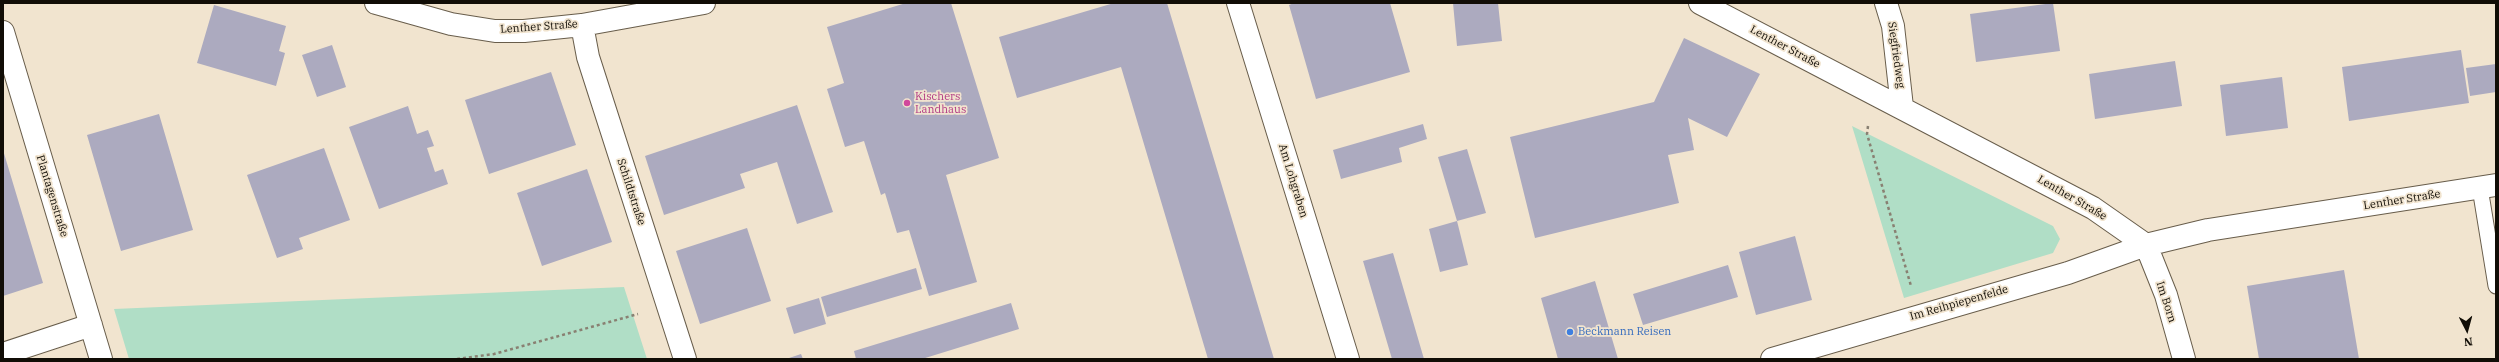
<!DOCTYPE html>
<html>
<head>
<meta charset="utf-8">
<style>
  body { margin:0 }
  #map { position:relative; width:2499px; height:362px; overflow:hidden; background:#f1e4cf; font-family:"IBM Plex Serif",serif }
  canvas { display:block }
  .frame { position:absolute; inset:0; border:4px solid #110d06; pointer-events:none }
  .north { position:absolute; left:2447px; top:310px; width:40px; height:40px; -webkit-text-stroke:3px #f1e4cf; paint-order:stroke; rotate:174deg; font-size:11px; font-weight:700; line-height:16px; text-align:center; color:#110d06 }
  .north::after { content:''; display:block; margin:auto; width:14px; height:18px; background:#110d06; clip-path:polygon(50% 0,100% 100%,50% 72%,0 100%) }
</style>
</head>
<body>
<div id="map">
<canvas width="2499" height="362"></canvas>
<div class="frame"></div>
<div class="north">N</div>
</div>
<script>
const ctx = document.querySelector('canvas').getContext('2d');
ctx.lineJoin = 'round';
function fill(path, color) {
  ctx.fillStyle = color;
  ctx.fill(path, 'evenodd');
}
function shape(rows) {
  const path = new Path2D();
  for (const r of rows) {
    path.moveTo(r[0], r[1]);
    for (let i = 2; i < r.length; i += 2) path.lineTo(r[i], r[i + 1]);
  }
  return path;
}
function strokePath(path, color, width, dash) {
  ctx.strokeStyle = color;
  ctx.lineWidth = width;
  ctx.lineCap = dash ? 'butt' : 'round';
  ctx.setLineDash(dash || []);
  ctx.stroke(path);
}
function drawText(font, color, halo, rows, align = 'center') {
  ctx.font = font + ' "IBM Plex Serif",serif';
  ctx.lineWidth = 3.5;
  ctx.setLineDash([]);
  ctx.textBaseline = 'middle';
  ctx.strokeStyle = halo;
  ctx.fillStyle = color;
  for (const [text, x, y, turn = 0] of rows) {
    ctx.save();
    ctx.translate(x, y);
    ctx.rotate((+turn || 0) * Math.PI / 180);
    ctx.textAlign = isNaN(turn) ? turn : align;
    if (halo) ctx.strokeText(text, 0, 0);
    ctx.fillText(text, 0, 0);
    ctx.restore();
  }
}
const green = shape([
  [1852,126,2053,226,2060,239,2053,253,1904,298],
  [624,287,647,359,129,359,114,309]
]);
const building = shape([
  [906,3,951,3,999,158,946,175,977,282,929,296,909,230,897,233,885,193,881,195,864,141,845,147,827,89,844,83,827,27],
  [1114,3,1167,3,1274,359,1208,359,1121,67,1017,98,999,37],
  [1294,3,1390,3,1410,72,1316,99,1289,5],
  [1453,3,1498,3,1502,41,1457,46],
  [2053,3,2060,51,1976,62,1970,14],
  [214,5,286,26,279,51,285,53,276,86,197,63],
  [1684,38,1760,74,1727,137,1688,118,1694,150,1668,155,1679,203,1535,238,1510,137,1654,102],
  [332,45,346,87,317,97,302,55],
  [2461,50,2469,103,2349,121,2342,67],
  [2175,61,2182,106,2095,119,2089,74],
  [2496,64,2496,92,2470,96,2466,68],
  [551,72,576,145,489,174,465,100],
  [2282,77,2288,128,2226,136,2220,85],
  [797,105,833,212,797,224,777,162,740,174,745,188,664,215,645,156],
  [408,106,417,134,428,130,434,146,427,148,435,172,443,169,448,184,379,209,349,127],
  [159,114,193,230,121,251,87,135],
  [1423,124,1427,139,1399,148,1402,162,1341,179,1333,150],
  [324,148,350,220,299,238,303,249,277,258,247,175],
  [1467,149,1486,213,1457,221,1438,157],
  [3,150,43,283,3,296],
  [587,169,612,242,542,266,517,193],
  [1457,221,1468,265,1440,272,1429,229],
  [747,228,771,301,700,324,676,251],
  [1795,236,1812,300,1756,315,1739,252],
  [1393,253,1424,359,1392,359,1363,261],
  [1728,265,1738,297,1643,325,1633,294],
  [916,268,922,289,827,317,821,297],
  [2344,270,2359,359,2259,359,2247,286],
  [1595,281,1618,359,1558,359,1541,298],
  [819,298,826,324,794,334,786,308],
  [1011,303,1019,329,922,359,856,359,854,351],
  [801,354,803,359,786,359]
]);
const path = shape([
  [1868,126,1867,134,1911,286],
  [457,359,494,354,638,314]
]);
const service = shape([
  [2480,188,2496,286]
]);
const minor = shape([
  [376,3,451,24,495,31,524,31,582,25,704,3],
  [1238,3,1348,359],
  [1700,3,2093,208,2146,245,2208,230,2496,185],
  [1886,3,1893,26,1902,107],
  [582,25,588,57,685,359],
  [3,32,101,359],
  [3,354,91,325],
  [1772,359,2068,273,2146,245,2166,295,2184,359]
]);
const markers = [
  [907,103,4,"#d1479c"],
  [1570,332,4,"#3f7fe0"]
];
const streetNames = [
  ["Lenther Straße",539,27,-4],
  ["Lenther Straße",1785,47,28],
  ["Siegfriedweg",1896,55,82],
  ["Am Lohgraben",1293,181,73],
  ["Schildtstraße",631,192,72],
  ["Plantagenstraße",52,196,73],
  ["Lenther Straße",2072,198,30],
  ["Lenther Straße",2402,200,-9],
  ["Im Born",2166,302,72],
  ["Im Reihpiepenfelde",1959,303,-16]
];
const hotelNames = [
  ["Kischers",915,97],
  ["Landhaus",915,110]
];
const shopNames = [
  ["Beckmann Reisen",1578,332]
];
fill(green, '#b0dec6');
fill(building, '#acaabf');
strokePath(service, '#685d4b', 17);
strokePath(minor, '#685d4b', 24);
strokePath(path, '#898072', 2.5, [3, 3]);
strokePath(service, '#fff', 15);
strokePath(minor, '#fff', 22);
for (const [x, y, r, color] of markers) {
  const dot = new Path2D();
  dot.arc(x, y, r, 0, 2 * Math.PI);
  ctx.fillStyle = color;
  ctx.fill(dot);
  strokePath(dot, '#f1e4cf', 1.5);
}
drawText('11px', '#110d06', '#f1e4cf', streetNames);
drawText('11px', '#b23c85', '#f1e4cf', hotelNames, 'left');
drawText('11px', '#366cbe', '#f1e4cf', shopNames, 'left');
</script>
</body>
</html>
